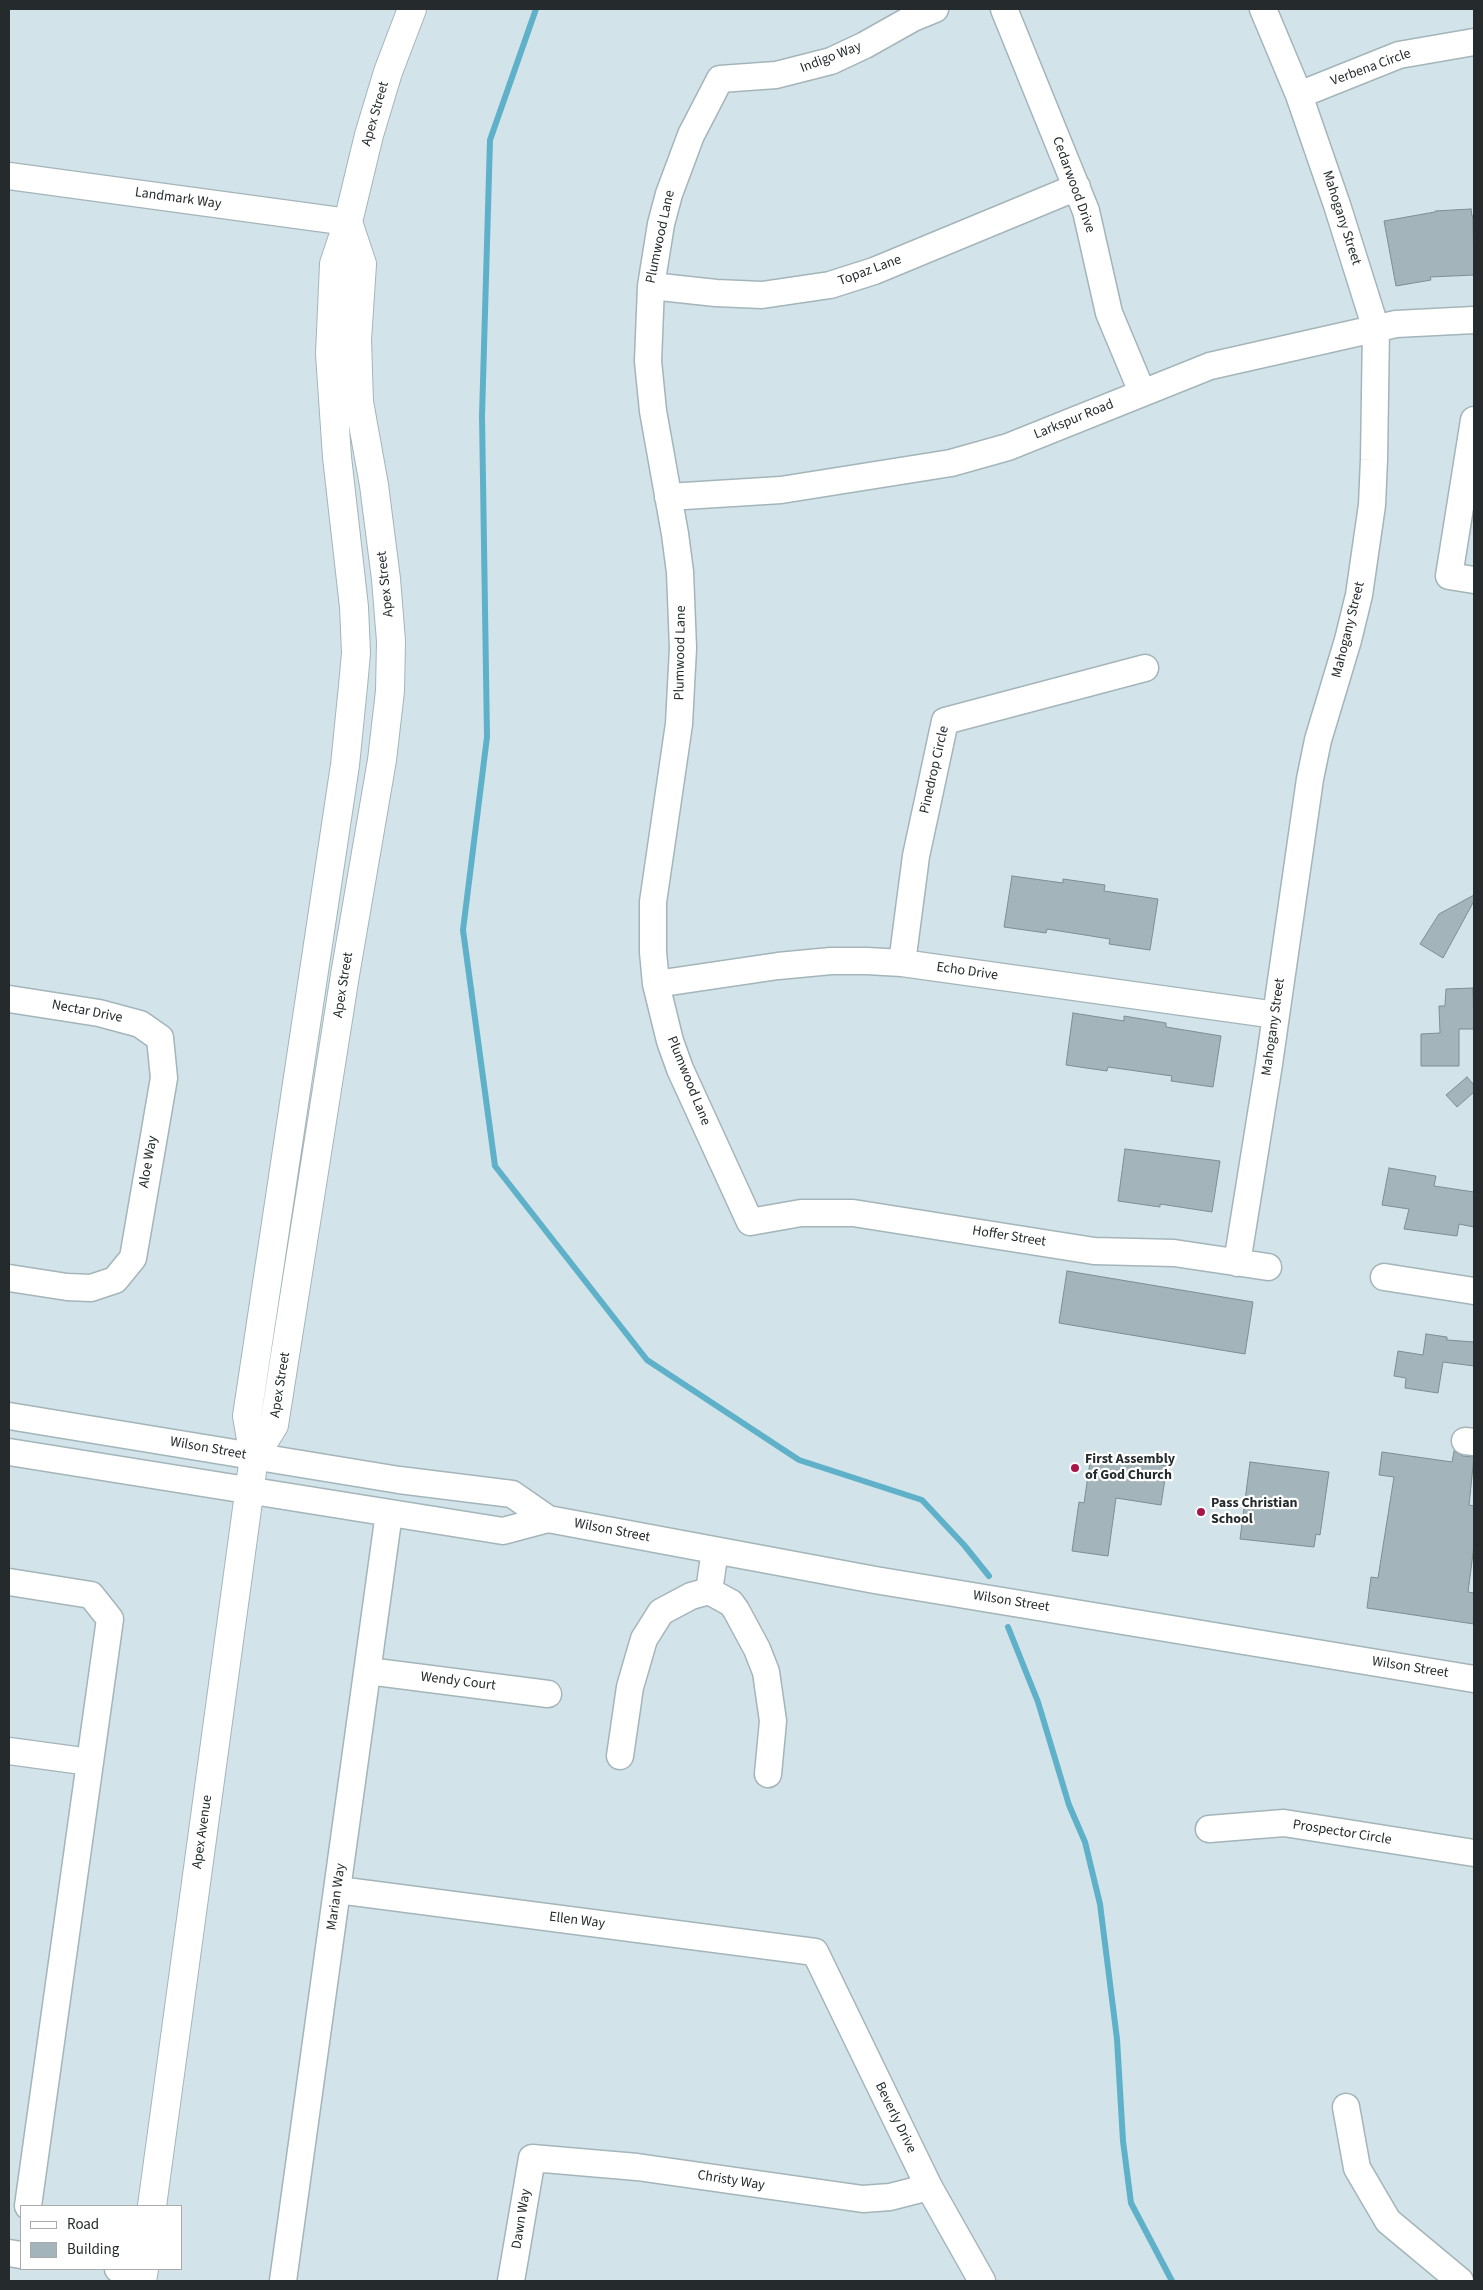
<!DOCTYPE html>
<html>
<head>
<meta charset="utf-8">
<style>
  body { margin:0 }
  #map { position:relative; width:1483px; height:2290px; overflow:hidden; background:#d2e4e9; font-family:"Source Sans 3",sans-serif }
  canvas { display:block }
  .frame { position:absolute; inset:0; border:10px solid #252b2d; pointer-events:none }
  .legend { position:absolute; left:20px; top:2205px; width:162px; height:65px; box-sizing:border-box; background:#fff; border:1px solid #a8aaab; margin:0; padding:6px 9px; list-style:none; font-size:15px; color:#252b2d }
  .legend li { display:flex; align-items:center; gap:10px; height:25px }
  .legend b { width:25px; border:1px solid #a8aaab }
</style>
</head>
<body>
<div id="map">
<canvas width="1483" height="2290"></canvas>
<div class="frame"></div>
<ul class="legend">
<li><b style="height:6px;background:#fff"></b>Road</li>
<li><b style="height:14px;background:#a3b4ba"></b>Building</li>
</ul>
</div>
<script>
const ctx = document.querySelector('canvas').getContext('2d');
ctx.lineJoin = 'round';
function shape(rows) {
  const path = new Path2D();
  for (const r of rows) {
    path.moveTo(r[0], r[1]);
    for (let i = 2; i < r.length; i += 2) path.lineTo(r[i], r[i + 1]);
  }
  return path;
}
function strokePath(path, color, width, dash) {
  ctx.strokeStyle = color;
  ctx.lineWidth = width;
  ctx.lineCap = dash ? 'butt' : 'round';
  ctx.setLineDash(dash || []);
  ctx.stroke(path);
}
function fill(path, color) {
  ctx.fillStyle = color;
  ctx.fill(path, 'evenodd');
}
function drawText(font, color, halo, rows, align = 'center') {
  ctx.font = font + ' "Source Sans 3",sans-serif';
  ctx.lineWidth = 4.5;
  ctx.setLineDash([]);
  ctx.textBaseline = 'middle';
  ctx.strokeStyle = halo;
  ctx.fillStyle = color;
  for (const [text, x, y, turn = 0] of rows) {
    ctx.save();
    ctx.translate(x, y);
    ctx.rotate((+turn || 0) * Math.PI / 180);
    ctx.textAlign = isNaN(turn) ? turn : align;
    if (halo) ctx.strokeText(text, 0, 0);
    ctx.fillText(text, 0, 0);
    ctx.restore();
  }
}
const stream = shape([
  [536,9,490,140,482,416,487,737,463,930,495,1166,647,1360,799,1460,922,1500,964,1545,989,1576],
  [1008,1627,1038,1702,1069,1805,1085,1842,1100,1904,1117,2039,1123,2141,1131,2203,1172,2281]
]);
const building = shape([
  [1471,209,1472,216,1473,216,1474,275,1430,277,1431,280,1396,286,1384,221,1435,212,1435,211,1471,209],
  [1012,876,1063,883,1063,879,1105,885,1104,891,1158,899,1150,950,1109,944,1110,939,1047,929,1046,933,1004,927,1012,876],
  [1474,895,1474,901,1443,958,1420,944,1439,914,1474,895],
  [1473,988,1474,1029,1459,1029,1459,1066,1421,1066,1421,1034,1440,1033,1439,1006,1445,1006,1446,989,1473,988],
  [1073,1013,1124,1021,1124,1016,1166,1023,1166,1027,1221,1036,1213,1087,1171,1081,1172,1076,1108,1067,1107,1071,1066,1065,1073,1013],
  [1467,1077,1474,1085,1474,1092,1457,1107,1446,1095,1467,1077],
  [1125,1149,1220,1161,1212,1212,1160,1204,1160,1207,1118,1201,1125,1149],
  [1389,1168,1436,1176,1434,1186,1474,1192,1474,1227,1459,1224,1457,1236,1404,1229,1409,1209,1382,1205,1389,1168],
  [1067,1271,1253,1302,1245,1354,1059,1323,1067,1271],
  [1426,1334,1447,1337,1447,1340,1474,1342,1474,1366,1443,1362,1438,1393,1405,1388,1406,1378,1394,1376,1398,1351,1423,1355,1426,1334],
  [1454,1451,1463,1456,1474,1457,1469,1505,1474,1506,1474,1546,1468,1592,1474,1593,1474,1624,1367,1608,1371,1577,1378,1578,1394,1477,1379,1475,1382,1452,1452,1462,1454,1451],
  [1091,1455,1167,1466,1161,1505,1116,1498,1108,1556,1072,1551,1079,1502,1084,1503,1091,1455],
  [1250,1462,1329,1472,1320,1535,1316,1534,1314,1547,1240,1539,1250,1462]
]);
const minor = shape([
  [935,9,913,18,865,45,831,61,776,75,720,79,691,135,669,194,661,224,651,286,648,361,653,411,675,534,680,572,683,648,679,724,653,902,653,952,656,984,670,1041,680,1069,750,1222,801,1213,853,1213,1094,1251,1174,1253,1268,1267],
  [1004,9,1086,211,1109,313,1142,392],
  [1299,95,1399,55,1474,42],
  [9,176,348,222],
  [651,286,716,293,762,295,830,285,874,271,1077,187],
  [1474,420,1449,576,1474,580],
  [668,497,781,490,951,463,1008,447,1210,366,1396,324,1474,320],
  [902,963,916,856,945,721,1145,668],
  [656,984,778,966,831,961,867,961,902,963,1276,1015],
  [9,999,99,1013,140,1024,160,1038,164,1078,133,1258,115,1280,91,1288,67,1287,9,1278],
  [1237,1263,1269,1064,1310,779,1318,740,1348,640,1359,595,1372,505,1374,460,1376,329,1337,205,1299,95,1263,9],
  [1384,1277,1474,1291],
  [9,1416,399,1480,512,1494,548,1519,875,1580,1474,1679],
  [1465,1441,1474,1442],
  [9,1452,503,1531,548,1519],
  [9,1582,91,1595,110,1619,28,2206],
  [709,1591,731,1603,736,1610,757,1649,766,1672,773,1721,768,1774],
  [368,1671,548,1694],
  [9,1751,90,1762],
  [620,1756,630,1687,644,1639,661,1612,691,1596,709,1591,715,1550],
  [1209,1829,1284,1823,1474,1853],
  [338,1890,815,1952,929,2187,982,2281],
  [1346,2107,1357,2168,1388,2221,1460,2281],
  [9,2253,21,2255],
  [118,2269,143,2273],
  [283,2281,389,1513],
  [511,2281,532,2158,637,2167,863,2199,890,2197,929,2187]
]);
const major = shape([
  [254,1457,274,1425,345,975,382,760,390,691,391,641,386,579,374,485,359,402,357,340,362,264,348,222],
  [152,2206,254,1457,247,1416,345,765,353,686,356,653,354,607,337,457,330,354,334,264,348,222,369,135,388,72,412,9],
  [142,2281,144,2269]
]);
const markers = [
  [1075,1468,5,"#a91548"],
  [1201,1512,5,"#a91548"]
];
const streetNames = [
  ["Indigo Way",831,58,-21],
  ["Verbena Circle",1371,68,-20],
  ["Apex Street",376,114,-74],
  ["Cedarwood Drive",1073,185,70],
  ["Landmark Way",178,199,8],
  ["Mahogany Street",1341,218,72],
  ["Plumwood Lane",661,237,-78],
  ["Topaz Lane",870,271,-20],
  ["Larkspur Road",1074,420,-22],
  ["Apex Street",386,584,-96],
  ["Mahogany Street",1349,630,-76],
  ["Plumwood Lane",681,653,-89],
  ["Pinedrop Circle",935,770,-77],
  ["Echo Drive",967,972,8],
  ["Apex Street",344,985,-81],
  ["Nectar Drive",87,1012,11],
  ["Mahogany Street",1274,1027,-82],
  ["Plumwood Lane",688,1081,68],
  ["Aloe Way",149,1162,-80],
  ["Hoffer Street",1009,1237,9],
  ["Apex Street",281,1385,-81],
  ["Wilson Street",208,1449,10],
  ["Wilson Street",612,1531,11],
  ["Wilson Street",1011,1602,9],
  ["Wilson Street",1410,1668,9],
  ["Wendy Court",458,1682,7],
  ["Apex Avenue",203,1832,-82],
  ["Prospector Circle",1342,1833,9],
  ["Marian Way",337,1897,-82],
  ["Ellen Way",577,1921,7],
  ["Beverly Drive",895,2118,64],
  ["Christy Way",731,2181,9],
  ["Dawn Way",522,2219,-81]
];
const poiNames = [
  ["First Assembly",1085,1460],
  ["of God Church",1085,1476],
  ["Pass Christian",1211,1504],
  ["School",1211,1520]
];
strokePath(stream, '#5fb1c9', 6);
fill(building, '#a3b4ba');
strokePath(building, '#7e8e93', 1);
strokePath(minor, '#a4b5ba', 29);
strokePath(major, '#a4b5ba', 30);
strokePath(minor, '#fff', 26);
strokePath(major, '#fff', 28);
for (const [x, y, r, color] of markers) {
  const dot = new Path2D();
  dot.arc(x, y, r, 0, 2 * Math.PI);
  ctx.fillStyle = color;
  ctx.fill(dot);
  strokePath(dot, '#fff', 2);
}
drawText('14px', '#252b2d', '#fff', streetNames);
drawText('bold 14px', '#252b2d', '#fff', poiNames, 'left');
</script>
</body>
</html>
